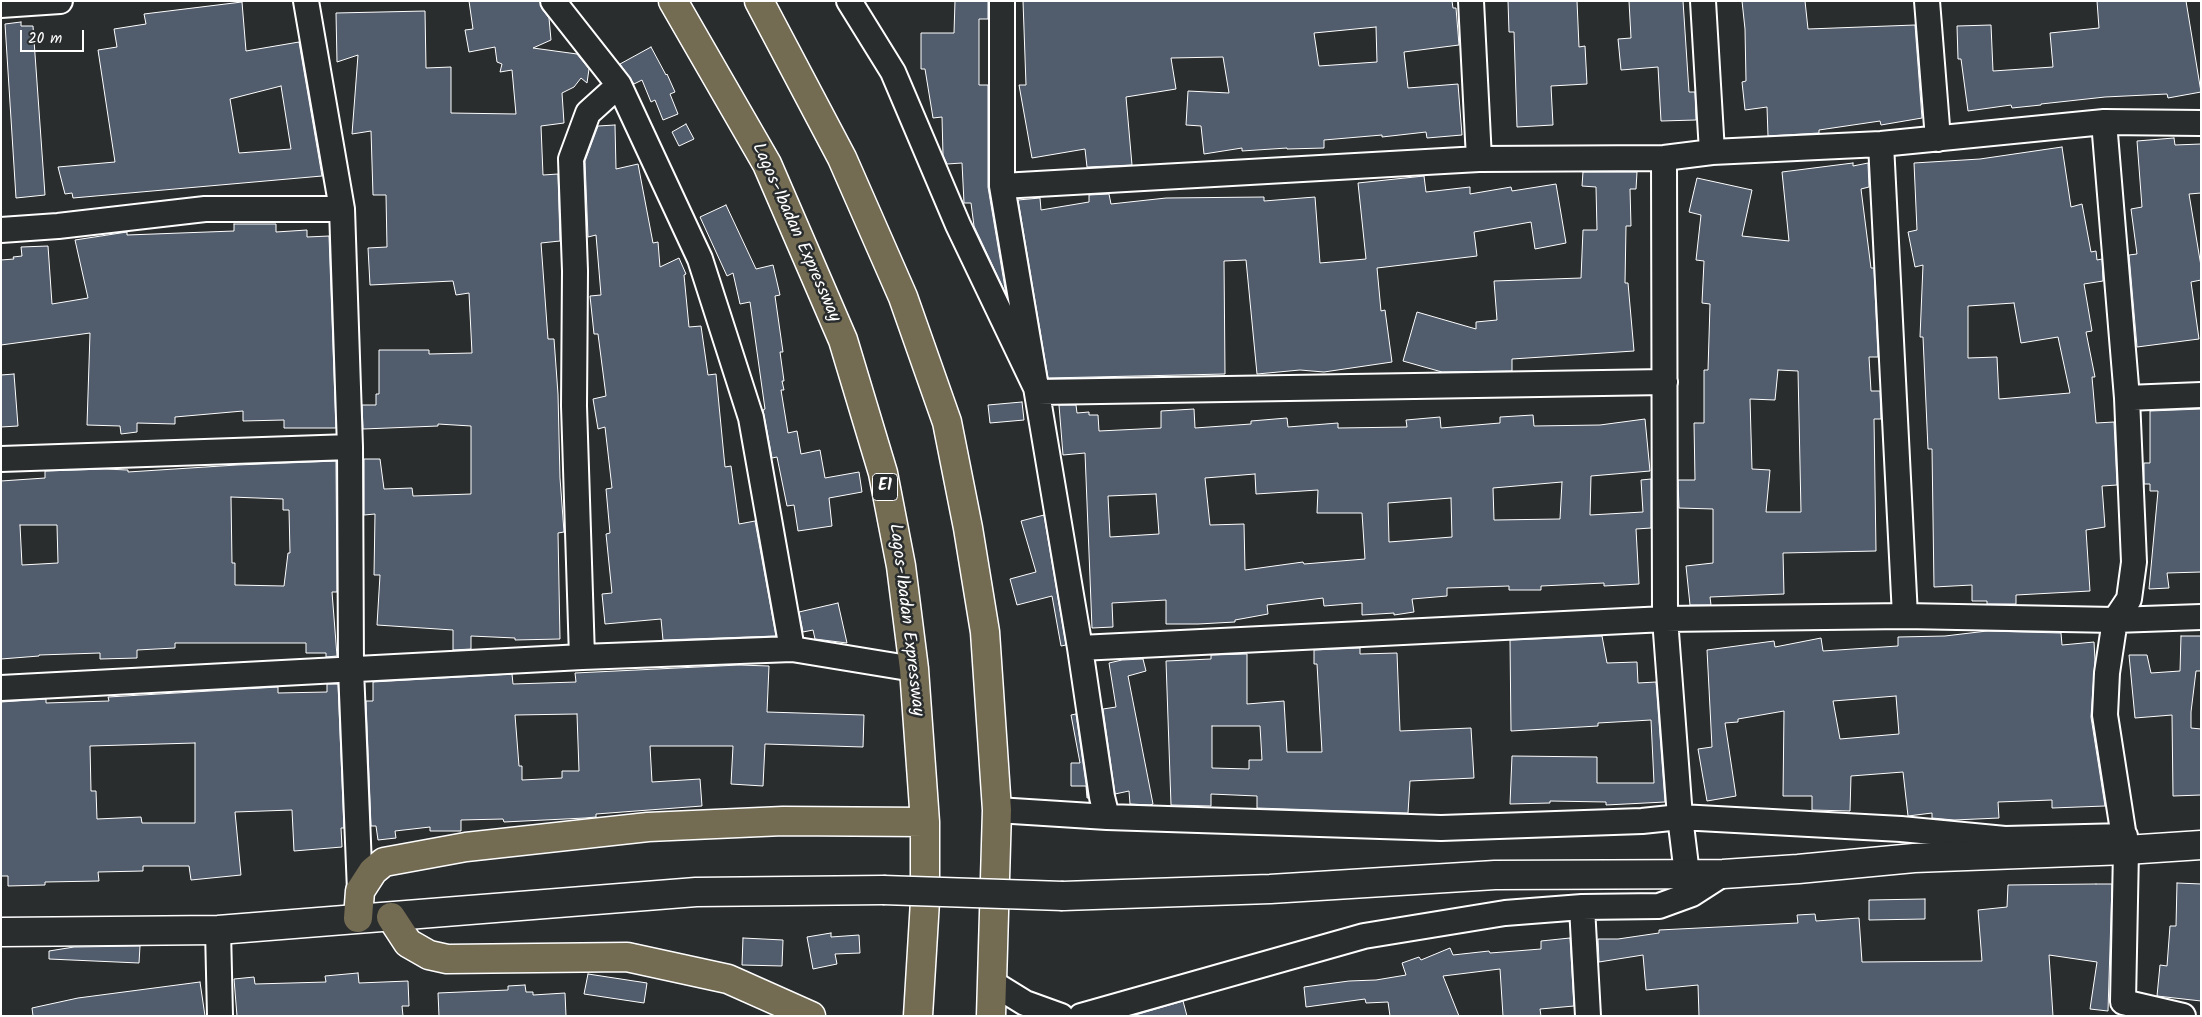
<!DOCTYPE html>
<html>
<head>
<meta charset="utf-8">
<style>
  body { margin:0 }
  #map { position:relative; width:2202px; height:1017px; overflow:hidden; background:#2a2d2e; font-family:Kalam,sans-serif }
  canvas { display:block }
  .frame { position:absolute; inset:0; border:2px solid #fff; pointer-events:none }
  .scale { position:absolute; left:20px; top:30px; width:64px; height:22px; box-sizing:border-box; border:2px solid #fff; border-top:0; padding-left:6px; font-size:15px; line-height:18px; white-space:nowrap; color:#fff; -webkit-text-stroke:4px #2a2d2e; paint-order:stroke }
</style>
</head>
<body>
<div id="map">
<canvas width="2202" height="1017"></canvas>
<div class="frame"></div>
<div class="scale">20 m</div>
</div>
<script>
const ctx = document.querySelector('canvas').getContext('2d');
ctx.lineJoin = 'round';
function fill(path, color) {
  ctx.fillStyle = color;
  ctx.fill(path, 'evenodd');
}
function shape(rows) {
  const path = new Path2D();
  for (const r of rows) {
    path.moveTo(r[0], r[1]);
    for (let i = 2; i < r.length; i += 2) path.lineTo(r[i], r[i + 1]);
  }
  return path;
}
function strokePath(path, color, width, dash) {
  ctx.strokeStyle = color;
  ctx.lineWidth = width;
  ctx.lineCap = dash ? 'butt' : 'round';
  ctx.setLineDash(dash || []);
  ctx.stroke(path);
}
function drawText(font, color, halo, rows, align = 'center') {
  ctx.font = font + ' Kalam,sans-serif';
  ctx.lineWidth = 5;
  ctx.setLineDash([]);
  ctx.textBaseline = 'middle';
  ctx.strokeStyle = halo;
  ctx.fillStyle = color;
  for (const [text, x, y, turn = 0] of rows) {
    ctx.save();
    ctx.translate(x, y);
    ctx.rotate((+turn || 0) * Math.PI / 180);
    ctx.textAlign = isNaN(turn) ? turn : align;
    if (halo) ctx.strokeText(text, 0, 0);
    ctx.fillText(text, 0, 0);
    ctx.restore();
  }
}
const building = shape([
  [469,1,540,1,542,9,549,18,551,40,533,48,577,54,589,69,587,83,581,78,574,87,562,93,564,123,541,126,543,175,558,174,560,241,541,243,548,339,554,339,558,394,560,478,564,532,558,533,560,639,515,640,515,638,471,636,471,649,453,650,453,630,377,625,380,575,374,575,375,514,364,515,364,459,380,459,384,489,412,488,413,496,471,494,471,426,438,424,438,426,363,429,362,405,376,405,376,394,379,394,379,350,429,350,429,354,472,353,469,293,456,295,453,281,370,285,368,248,387,247,386,195,373,195,371,131,352,134,358,55,337,62,336,13,425,11,426,68,451,67,451,113,516,114,512,70,500,72,502,64,497,62,495,47,469,52,465,30,473,29,469,1],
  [955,1,988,1,988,19,979,19,979,85,988,85,988,187,1006,294,974,226,971,203,964,203,962,163,947,164,943,155,942,117,933,118,925,69,921,69,921,33,954,33,955,1],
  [1023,1,1452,1,1453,8,1456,8,1459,45,1404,52,1408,88,1458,84,1462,135,1427,138,1426,132,1382,137,1382,135,1324,140,1324,148,1287,149,1287,148,1242,151,1242,148,1204,154,1201,126,1186,125,1188,91,1229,93,1223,57,1171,58,1176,89,1126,97,1132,165,1087,167,1085,149,1032,158,1019,85,1026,85,1023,1],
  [1376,27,1377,62,1319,66,1314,33,1376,27],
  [1508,1,1577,1,1579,47,1585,46,1587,84,1551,86,1553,125,1517,127,1514,32,1509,32,1508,1],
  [1629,1,1683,1,1689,92,1695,92,1696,120,1661,121,1658,67,1621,70,1618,39,1631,38,1629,1],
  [1742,1,1805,1,1808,29,1915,25,1922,118,1881,125,1880,121,1819,130,1819,133,1768,136,1767,107,1745,110,1742,82,1746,81,1745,29,1742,1],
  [2097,1,2186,1,2201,92,2168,98,2167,94,2105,97,2041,104,2041,105,2012,108,2011,105,1968,111,1961,59,1958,59,1957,26,1991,25,1993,71,2053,67,2050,33,2099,28,2097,1],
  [242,2,246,51,299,42,322,176,73,198,72,193,65,194,58,167,115,162,98,50,117,47,114,29,146,24,144,14,242,2],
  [281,86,291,149,239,153,230,99,281,86],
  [21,22,21,26,33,26,45,195,16,198,5,24,21,22],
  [651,47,666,75,667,74,675,92,670,94,678,114,663,120,655,100,651,102,642,80,634,84,620,64,651,47],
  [686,124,694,139,679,146,672,132,686,124],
  [615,125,616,169,638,164,653,243,658,242,660,267,679,258,686,274,684,275,689,327,701,326,708,375,716,374,725,467,731,466,739,524,755,521,776,636,663,640,661,619,605,624,602,594,612,593,606,534,610,533,606,489,612,488,605,427,598,429,593,399,606,396,598,334,594,334,590,296,601,295,596,235,588,237,585,161,598,126,615,125],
  [2174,138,2175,145,2201,144,2201,193,2189,194,2201,266,2201,280,2191,282,2199,339,2137,347,2129,255,2137,254,2131,209,2142,207,2137,141,2174,138],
  [2062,147,2071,207,2082,204,2091,252,2096,251,2097,260,2102,259,2103,281,2084,284,2092,331,2086,332,2095,377,2092,377,2096,423,2114,422,2117,485,2102,486,2105,527,2086,530,2090,591,2016,595,2016,604,1987,604,1987,601,1972,601,1972,585,1934,587,1932,449,1928,449,1923,337,1920,337,1923,265,1915,267,1908,232,1917,230,1914,163,1980,159,2062,147],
  [2014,303,2021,343,2058,337,2070,393,1999,399,1997,357,1968,358,1968,306,2014,303],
  [1853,163,1853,166,1868,163,1869,187,1861,189,1871,268,1874,268,1878,357,1869,357,1871,391,1880,391,1881,419,1874,419,1876,551,1783,553,1784,594,1710,597,1711,605,1690,605,1686,566,1713,563,1713,509,1679,508,1678,480,1695,480,1694,423,1704,423,1704,370,1708,370,1710,304,1702,303,1704,261,1696,260,1701,215,1689,212,1697,178,1752,190,1742,236,1789,241,1782,172,1853,163],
  [1778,370,1798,371,1801,512,1766,512,1770,470,1752,469,1750,399,1775,400,1778,370],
  [1583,172,1637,172,1636,189,1630,189,1631,226,1626,226,1625,283,1628,283,1634,351,1512,359,1512,371,1442,372,1403,361,1417,312,1476,329,1476,322,1497,320,1494,281,1581,278,1583,230,1597,230,1596,187,1582,186,1583,172],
  [1424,176,1426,192,1470,187,1470,194,1511,187,1512,191,1556,184,1566,243,1535,249,1531,222,1474,232,1477,256,1377,268,1381,311,1385,310,1392,362,1324,372,1300,370,1257,374,1246,260,1224,261,1225,374,1048,378,1018,200,1040,198,1041,210,1089,202,1089,195,1109,194,1111,204,1166,198,1264,197,1264,201,1315,197,1320,263,1366,259,1358,183,1424,176],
  [726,205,756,269,773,265,780,295,775,296,783,352,780,352,784,381,782,381,784,390,781,390,788,433,797,431,801,454,820,450,825,478,859,472,862,492,829,498,832,526,798,531,794,505,787,506,777,457,772,458,763,410,765,409,750,302,740,304,733,273,727,276,700,217,726,205],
  [234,224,276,224,276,232,307,230,307,237,329,236,336,428,284,428,284,420,243,421,243,411,175,417,175,424,137,423,137,432,121,434,120,426,87,425,90,333,1,345,1,260,14,259,13,257,22,256,21,247,48,246,52,304,88,298,75,240,127,232,127,235,234,231,234,224],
  [14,374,18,426,1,427,1,375,14,374],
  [1022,402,1024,420,990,423,988,405,1022,402],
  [1059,405,1076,405,1077,413,1089,412,1089,415,1098,415,1099,431,1161,428,1161,411,1194,409,1195,428,1251,424,1251,421,1287,418,1288,427,1338,423,1338,428,1407,427,1406,420,1440,417,1441,428,1500,423,1500,417,1533,415,1534,426,1600,425,1645,419,1650,471,1591,476,1590,515,1643,512,1641,480,1651,479,1651,528,1636,529,1639,584,1604,586,1604,583,1541,586,1541,590,1509,590,1509,586,1447,588,1447,596,1412,599,1414,612,1394,615,1394,613,1362,615,1362,603,1324,606,1323,598,1267,605,1268,614,1235,620,1235,622,1198,624,1166,624,1166,600,1112,603,1113,627,1092,628,1085,453,1063,455,1059,405],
  [1255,474,1256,494,1318,490,1317,513,1362,513,1365,559,1304,564,1303,562,1245,570,1244,524,1210,525,1205,478,1255,474],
  [1562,482,1560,519,1494,520,1493,488,1562,482],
  [1156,494,1159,534,1110,537,1108,496,1156,494],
  [1451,498,1452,537,1389,542,1388,503,1451,498],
  [2201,409,2201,572,2167,573,2169,588,2149,589,2158,491,2150,491,2150,484,2144,484,2144,463,2150,463,2150,411,2201,409],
  [336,461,337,592,332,592,337,656,326,657,326,653,306,653,306,643,175,643,175,648,137,650,137,658,100,659,100,653,39,655,39,656,1,659,1,481,45,478,45,471,105,469,128,470,128,472,237,465,336,461],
  [231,497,283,499,283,510,289,510,290,553,288,553,284,586,235,585,235,563,232,563,231,497],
  [20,525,57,525,58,563,22,565,20,525],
  [1044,515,1066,645,1061,646,1052,596,1017,605,1010,579,1036,572,1021,521,1044,515],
  [838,603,847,643,815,639,813,630,803,632,799,612,838,603],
  [1987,631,2061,633,2062,645,2094,642,2095,660,2091,717,2105,806,2052,808,2052,800,1998,802,1999,818,1954,820,1932,818,1932,813,1908,816,1903,772,1851,776,1850,811,1812,810,1812,796,1783,796,1784,711,1738,719,1738,722,1725,723,1736,796,1707,801,1698,749,1712,747,1707,650,1774,641,1775,647,1821,638,1823,651,1898,646,1898,637,1945,636,1987,631],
  [1896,696,1899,734,1840,739,1833,701,1896,696],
  [1602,636,1607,663,1637,662,1638,683,1656,682,1665,802,1606,805,1606,802,1550,801,1550,803,1510,804,1512,756,1597,757,1597,783,1654,783,1651,720,1598,723,1598,726,1511,731,1510,640,1602,636],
  [2181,636,2201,636,2201,671,2196,671,2191,712,2191,728,2201,729,2201,795,2173,796,2172,715,2135,718,2129,655,2147,655,2151,673,2180,671,2181,636],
  [1360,648,1360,654,1397,653,1400,731,1471,728,1474,778,1410,781,1408,813,1257,808,1257,796,1211,794,1211,806,1171,805,1166,661,1211,659,1211,655,1247,654,1247,704,1284,701,1287,752,1322,752,1317,664,1314,664,1314,650,1360,648],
  [1212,726,1260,726,1262,760,1249,760,1249,769,1212,768,1212,726],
  [1143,659,1146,671,1128,676,1153,804,1150,805,1130,804,1129,791,1115,794,1103,709,1116,707,1109,663,1122,660,1143,659],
  [739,665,769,666,767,712,864,715,863,747,765,744,763,786,731,784,733,746,650,746,652,782,700,779,702,806,596,814,596,817,585,818,504,822,503,819,461,820,461,831,430,831,430,827,395,831,396,838,378,840,376,826,371,826,366,701,373,701,373,682,512,674,513,684,576,682,575,673,739,665],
  [577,714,579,771,562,771,562,778,522,780,522,766,519,766,515,715,577,714],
  [327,684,338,684,344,828,341,828,342,847,294,851,292,810,235,812,241,875,191,880,189,866,143,866,143,871,98,872,99,881,45,882,45,885,8,886,8,876,1,876,1,702,46,699,46,703,109,701,108,697,278,687,278,693,327,692,327,684],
  [195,743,195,823,142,823,141,817,97,819,96,791,91,791,90,746,195,743],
  [1076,714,1088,798,1087,798,1086,786,1071,786,1071,763,1080,763,1071,715,1076,714],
  [2177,883,2201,884,2201,1001,2157,996,2160,965,2167,966,2170,926,2176,926,2177,883],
  [2096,884,2112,884,2108,1011,2090,1009,2097,962,2049,955,2053,1016,1699,1016,1698,985,1646,990,1643,955,1599,962,1598,939,1618,939,1659,933,1659,930,1798,923,1797,915,1815,914,1816,921,1859,918,1862,962,1982,961,1978,910,2007,907,2008,885,2096,884],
  [1925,899,1925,919,1869,920,1869,900,1925,899],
  [831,933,831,937,859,935,860,953,835,954,837,964,813,969,807,937,831,933],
  [743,938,783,940,782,966,742,965,743,938],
  [1570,938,1574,1006,1540,1009,1541,1016,1503,1016,1500,969,1443,976,1459,1016,1390,1016,1388,1002,1366,1003,1365,999,1306,1007,1304,987,1349,981,1376,980,1406,975,1402,963,1419,957,1421,960,1450,948,1453,955,1489,951,1490,953,1541,949,1541,941,1570,938],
  [140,946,139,963,49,959,49,951,74,947,140,946],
  [358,973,359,983,408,981,409,1006,402,1006,403,1016,237,1016,234,979,254,977,255,984,326,982,325,976,358,973],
  [588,974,647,983,644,1003,584,994,588,974],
  [200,982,205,1016,33,1016,32,1008,78,998,200,982],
  [525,985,526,992,533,992,533,995,565,993,566,1016,439,1016,438,993,508,990,508,986,525,985],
  [1183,1001,1187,1016,1132,1016,1183,1001]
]);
const street = shape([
  [306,1,342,209,350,447,351,669,360,891],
  [553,1,619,85,700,259,751,418,792,649],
  [849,1,893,72,958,225,1038,392,1665,382],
  [1002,1,1002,186,1080,648,1102,797,1107,817],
  [1471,1,1479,159],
  [1703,1,1712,152],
  [1927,1,1938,139],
  [1,5,60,1],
  [2104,122,2127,398,2134,562,2129,599,2115,620,2107,673,2105,715,2126,850,2123,1002,2183,1016],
  [1881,144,1905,616],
  [1664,158,1665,619,1680,817,1687,874],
  [1002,186,1479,159,1664,158,1712,152,1881,144,2104,122,2201,123],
  [1,230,58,226,205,209,342,209],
  [2127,398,2201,395],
  [1,459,350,447],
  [1080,648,1665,619,1905,616,2115,620,2201,617],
  [582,657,574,406,575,271,571,159,588,113,619,85],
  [1,688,582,657,792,649,914,669],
  [997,810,1107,817,1441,828,1642,821,1680,817,1901,829,2005,839,2125,836],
  [1582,907,1588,1016],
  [218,930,220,1016],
  [991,982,1025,1003,1061,1016],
  [1081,1016,1364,936,1505,913,1582,907,1659,906,1692,894,1723,874]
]);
const secondary = shape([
  [1063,896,1270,889,1495,875,1723,874,1798,869,1914,858,2126,850,2201,845],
  [1,932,218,930,696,892,883,890]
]);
const highway = shape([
  [673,1,767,164,843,340,883,473,901,566,914,669,925,822,925,901,918,1016],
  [759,1,842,158,903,297,947,422,968,528,985,632,997,810,991,1016],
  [391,917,408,943,429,955,447,959,627,957,728,979,811,1016],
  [358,918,360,891,373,871,384,862,466,847,648,827,783,821,925,822]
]);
const secondaryBridge = shape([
  [883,890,1063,896]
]);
const shields = [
  [885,487,25]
];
const shieldNames = [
  ["E1",885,487]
];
const streetNames = [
  ["Lagos-Ibadan Expressway",795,233,66],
  ["Lagos-Ibadan Expressway",905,620,83]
];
fill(building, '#515c6c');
strokePath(building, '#fff', 1);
strokePath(street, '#fff', 28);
strokePath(secondary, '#fff', 31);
strokePath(highway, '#fff', 31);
strokePath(street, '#2a2d2e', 24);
strokePath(secondary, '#2a2d2e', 28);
strokePath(highway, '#736b52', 28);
strokePath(secondaryBridge, '#fff', 31, []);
strokePath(secondaryBridge, '#2a2d2e', 28);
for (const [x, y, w] of shields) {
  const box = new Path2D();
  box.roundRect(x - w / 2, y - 13.5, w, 27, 4);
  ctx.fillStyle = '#2a2d2e';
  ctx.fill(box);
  strokePath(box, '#fff', 1);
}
drawText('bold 16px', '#fff', null, shieldNames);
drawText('18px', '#fff', '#2a2d2e', streetNames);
</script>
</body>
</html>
